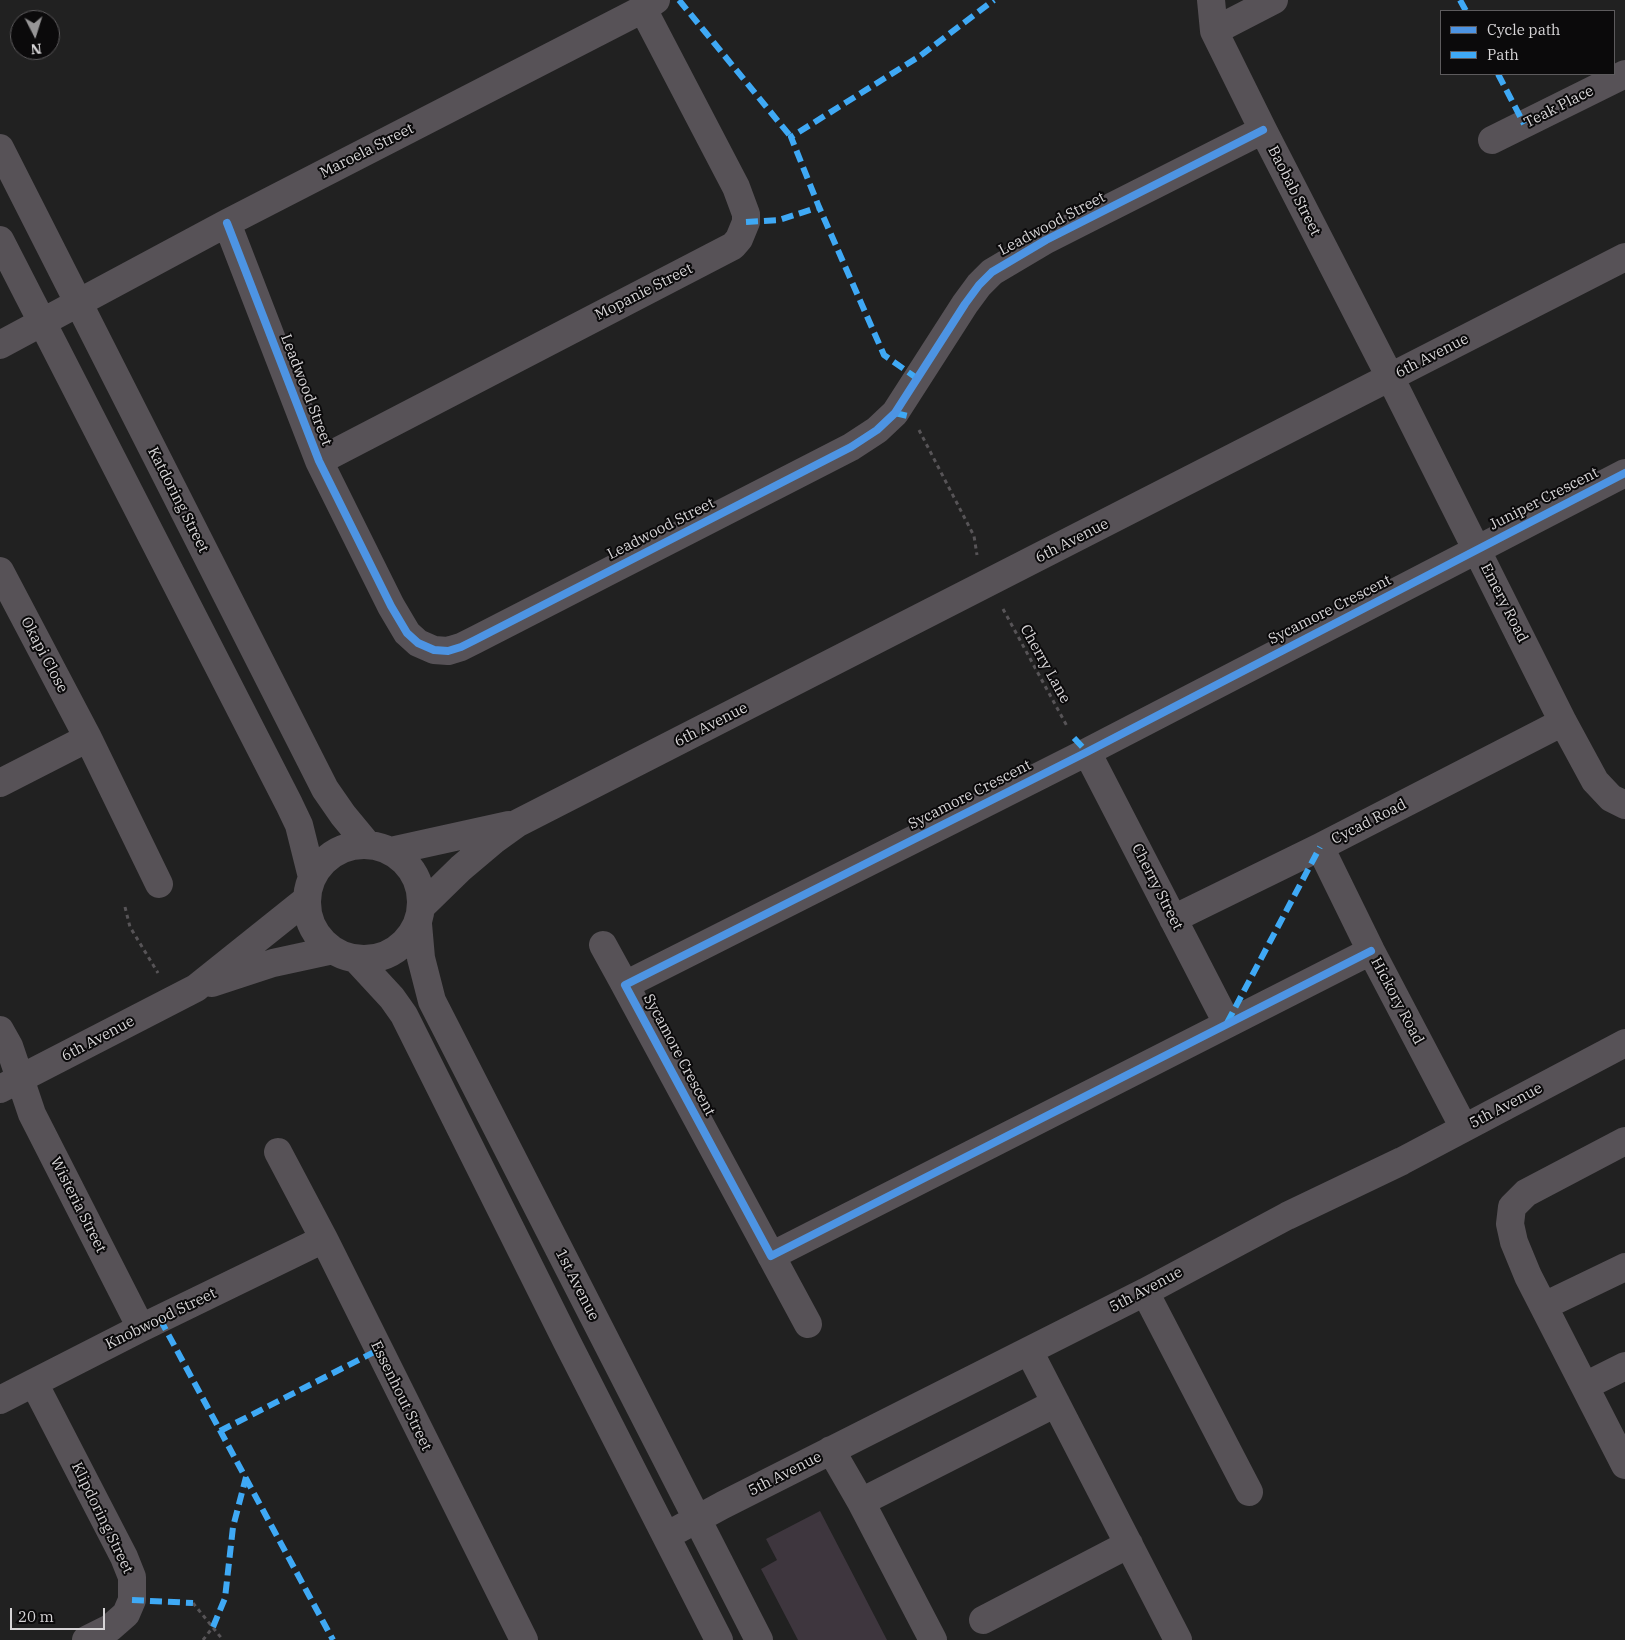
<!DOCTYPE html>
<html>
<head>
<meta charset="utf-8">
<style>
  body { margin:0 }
  #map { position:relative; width:1625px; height:1640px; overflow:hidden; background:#212121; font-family:"IBM Plex Serif",serif }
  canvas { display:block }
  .legend { position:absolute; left:1440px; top:10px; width:175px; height:65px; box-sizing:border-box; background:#0b0a0b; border:1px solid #5d5b5d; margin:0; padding:6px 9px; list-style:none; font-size:15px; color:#d7d5d7 }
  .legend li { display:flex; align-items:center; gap:10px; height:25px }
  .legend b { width:25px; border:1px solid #5d5b5d }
  .north { position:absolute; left:10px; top:10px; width:50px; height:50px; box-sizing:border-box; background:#0b0a0b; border:1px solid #5d5b5d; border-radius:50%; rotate:175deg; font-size:14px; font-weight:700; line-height:20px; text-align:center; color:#d7d5d7 }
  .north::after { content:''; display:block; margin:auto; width:18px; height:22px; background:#979697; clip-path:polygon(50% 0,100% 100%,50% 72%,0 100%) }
  .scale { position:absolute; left:10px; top:1608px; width:95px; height:22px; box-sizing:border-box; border:2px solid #d7d5d7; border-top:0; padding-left:6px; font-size:15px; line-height:18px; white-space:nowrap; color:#d7d5d7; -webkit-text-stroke:4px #0b0a0b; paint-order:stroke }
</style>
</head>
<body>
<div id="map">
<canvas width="1625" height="1640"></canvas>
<ul class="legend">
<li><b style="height:6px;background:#4d94e3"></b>Cycle path</li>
<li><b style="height:6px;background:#3fa9f5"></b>Path</li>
</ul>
<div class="north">N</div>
<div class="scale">20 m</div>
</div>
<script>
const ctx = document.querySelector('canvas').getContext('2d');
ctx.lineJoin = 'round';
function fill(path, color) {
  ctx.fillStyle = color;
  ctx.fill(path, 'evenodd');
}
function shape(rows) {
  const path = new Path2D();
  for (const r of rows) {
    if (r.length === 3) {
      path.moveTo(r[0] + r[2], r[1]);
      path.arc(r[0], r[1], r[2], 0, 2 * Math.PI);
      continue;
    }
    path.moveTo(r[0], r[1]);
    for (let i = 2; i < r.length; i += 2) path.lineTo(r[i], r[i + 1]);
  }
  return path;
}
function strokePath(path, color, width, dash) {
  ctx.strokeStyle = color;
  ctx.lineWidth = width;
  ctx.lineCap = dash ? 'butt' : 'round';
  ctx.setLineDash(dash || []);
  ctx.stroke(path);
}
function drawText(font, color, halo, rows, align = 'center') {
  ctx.font = font + ' "IBM Plex Serif",serif';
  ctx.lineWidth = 4;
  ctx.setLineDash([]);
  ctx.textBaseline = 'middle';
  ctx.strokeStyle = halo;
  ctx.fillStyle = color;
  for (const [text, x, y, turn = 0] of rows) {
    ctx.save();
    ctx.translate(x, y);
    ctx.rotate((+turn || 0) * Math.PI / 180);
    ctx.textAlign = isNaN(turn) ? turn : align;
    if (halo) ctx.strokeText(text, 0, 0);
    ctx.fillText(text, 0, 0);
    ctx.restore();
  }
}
const building = shape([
  [820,1511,887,1640,798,1640,761,1569,777,1560,766,1539]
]);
const path = shape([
  [919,430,974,536,977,555],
  [1003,609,1068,728],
  [125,907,130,927,158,973],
  [193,1603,223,1640],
  [203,1640,213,1627]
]);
const minor = shape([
  [1211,0,1214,31,1263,130,1390,377,1563,722,1595,781,1611,798,1625,805],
  [1214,31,1274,0],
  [1492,140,1625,74],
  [0,148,325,789,343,815,367,844],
  [227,223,319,461,391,606,407,633,418,643,434,650,448,651,461,647,475,640,851,447,877,430,895,413,965,304,979,285,992,272,1046,240,1263,130],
  [0,240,289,804,299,825,312,877],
  [0,345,227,223,643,9,656,0],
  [319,461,733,246,739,239,746,222,746,214,736,187,643,9],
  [0,571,88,738,159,884],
  [1087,752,1227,1023],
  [0,783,88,738],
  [364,902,57],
  [1320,847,1371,951,1464,1128],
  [391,851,509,825],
  [421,907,461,868,493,841,518,823,1625,257],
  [1173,919,1320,847,1563,722],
  [418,924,421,958,432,1001,759,1640],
  [603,945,625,985],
  [356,959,392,998,404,1015,567,1342,719,1640],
  [212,983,273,963,333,950],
  [0,1030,9,1046,32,1114,141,1328],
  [0,1089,196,988,306,900],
  [1625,1141,1526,1193,1512,1207,1510,1224,1514,1242,1528,1276,1625,1465],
  [278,1152,324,1239,524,1640],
  [771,1256,1371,951],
  [1145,1292,1249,1492],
  [1544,1306,1625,1267],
  [808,1324,625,985,1087,752,1625,473],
  [1029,1351,1178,1640],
  [34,1383,124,1557,132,1577,132,1600,126,1614,110,1628,86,1640],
  [1585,1386,1625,1366],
  [0,1400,141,1328,324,1239],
  [831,1450,861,1502,933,1640],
  [861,1502,1056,1403],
  [666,1536,723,1505,1145,1292,1287,1216,1402,1161,1625,1043],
  [983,1620,1129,1544]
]);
const quiet = shape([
  [679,0,791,137],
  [1460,0,1466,11],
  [1498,74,1524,124],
  [746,222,779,220,819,207],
  [918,379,884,355,819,207,791,137,920,56,994,0],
  [895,413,912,417],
  [1074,738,1087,752],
  [1227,1023,1320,847],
  [160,1319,333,1640],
  [220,1431,378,1350],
  [132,1600,193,1603],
  [213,1627,225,1598,233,1527,246,1477]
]);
const cycleway = shape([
  [227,223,319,461,391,606,407,633,418,643,434,650,448,651,461,647,475,640,851,447,877,430,895,413,965,304,979,285,992,272,1046,240,1263,130],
  [1371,951,771,1256,625,985,1087,752,1625,473]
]);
const streetNames = [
  ["Teak Place",1559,107,-27],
  ["Maroela Street",367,151,-27],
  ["Baobab Street",1294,191,63],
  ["Leadwood Street",1052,224,-28],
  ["Mopanie Street",644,292,-27],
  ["6th Avenue",1432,356,-27],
  ["Leadwood Street",306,390,69],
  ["Juniper Crescent",1544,499,-27],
  ["Katdoring Street",178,500,63],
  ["Leadwood Street",661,529,-27],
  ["6th Avenue",1072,541,-27],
  ["Emery Road",1504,603,63],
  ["Sycamore Crescent",1330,610,-27],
  ["Okapi Close",44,655,62],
  ["Cherry Lane",1045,664,61],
  ["6th Avenue",711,725,-27],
  ["Sycamore Crescent",970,795,-27],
  ["Cycad Road",1369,822,-27],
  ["Cherry Street",1157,887,63],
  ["Hickory Road",1397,1001,62],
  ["6th Avenue",98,1039,-28],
  ["Sycamore Crescent",679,1055,62],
  ["5th Avenue",1506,1106,-28],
  ["Wisteria Street",78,1205,63],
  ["1st Avenue",577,1285,63],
  ["5th Avenue",1146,1290,-28],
  ["Knobwood Street",161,1319,-26],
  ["Essenhout Street",401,1396,64],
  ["5th Avenue",785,1474,-27],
  ["Klipdoring Street",102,1518,64]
];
fill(building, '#3e363e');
strokePath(path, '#575457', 3, [4, 4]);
strokePath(minor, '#575257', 28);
strokePath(quiet, '#3fa9f5', 6, [12, 6]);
strokePath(cycleway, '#4d94e3', 8);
drawText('15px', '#d7d5d7', '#0b0a0b', streetNames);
</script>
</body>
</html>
